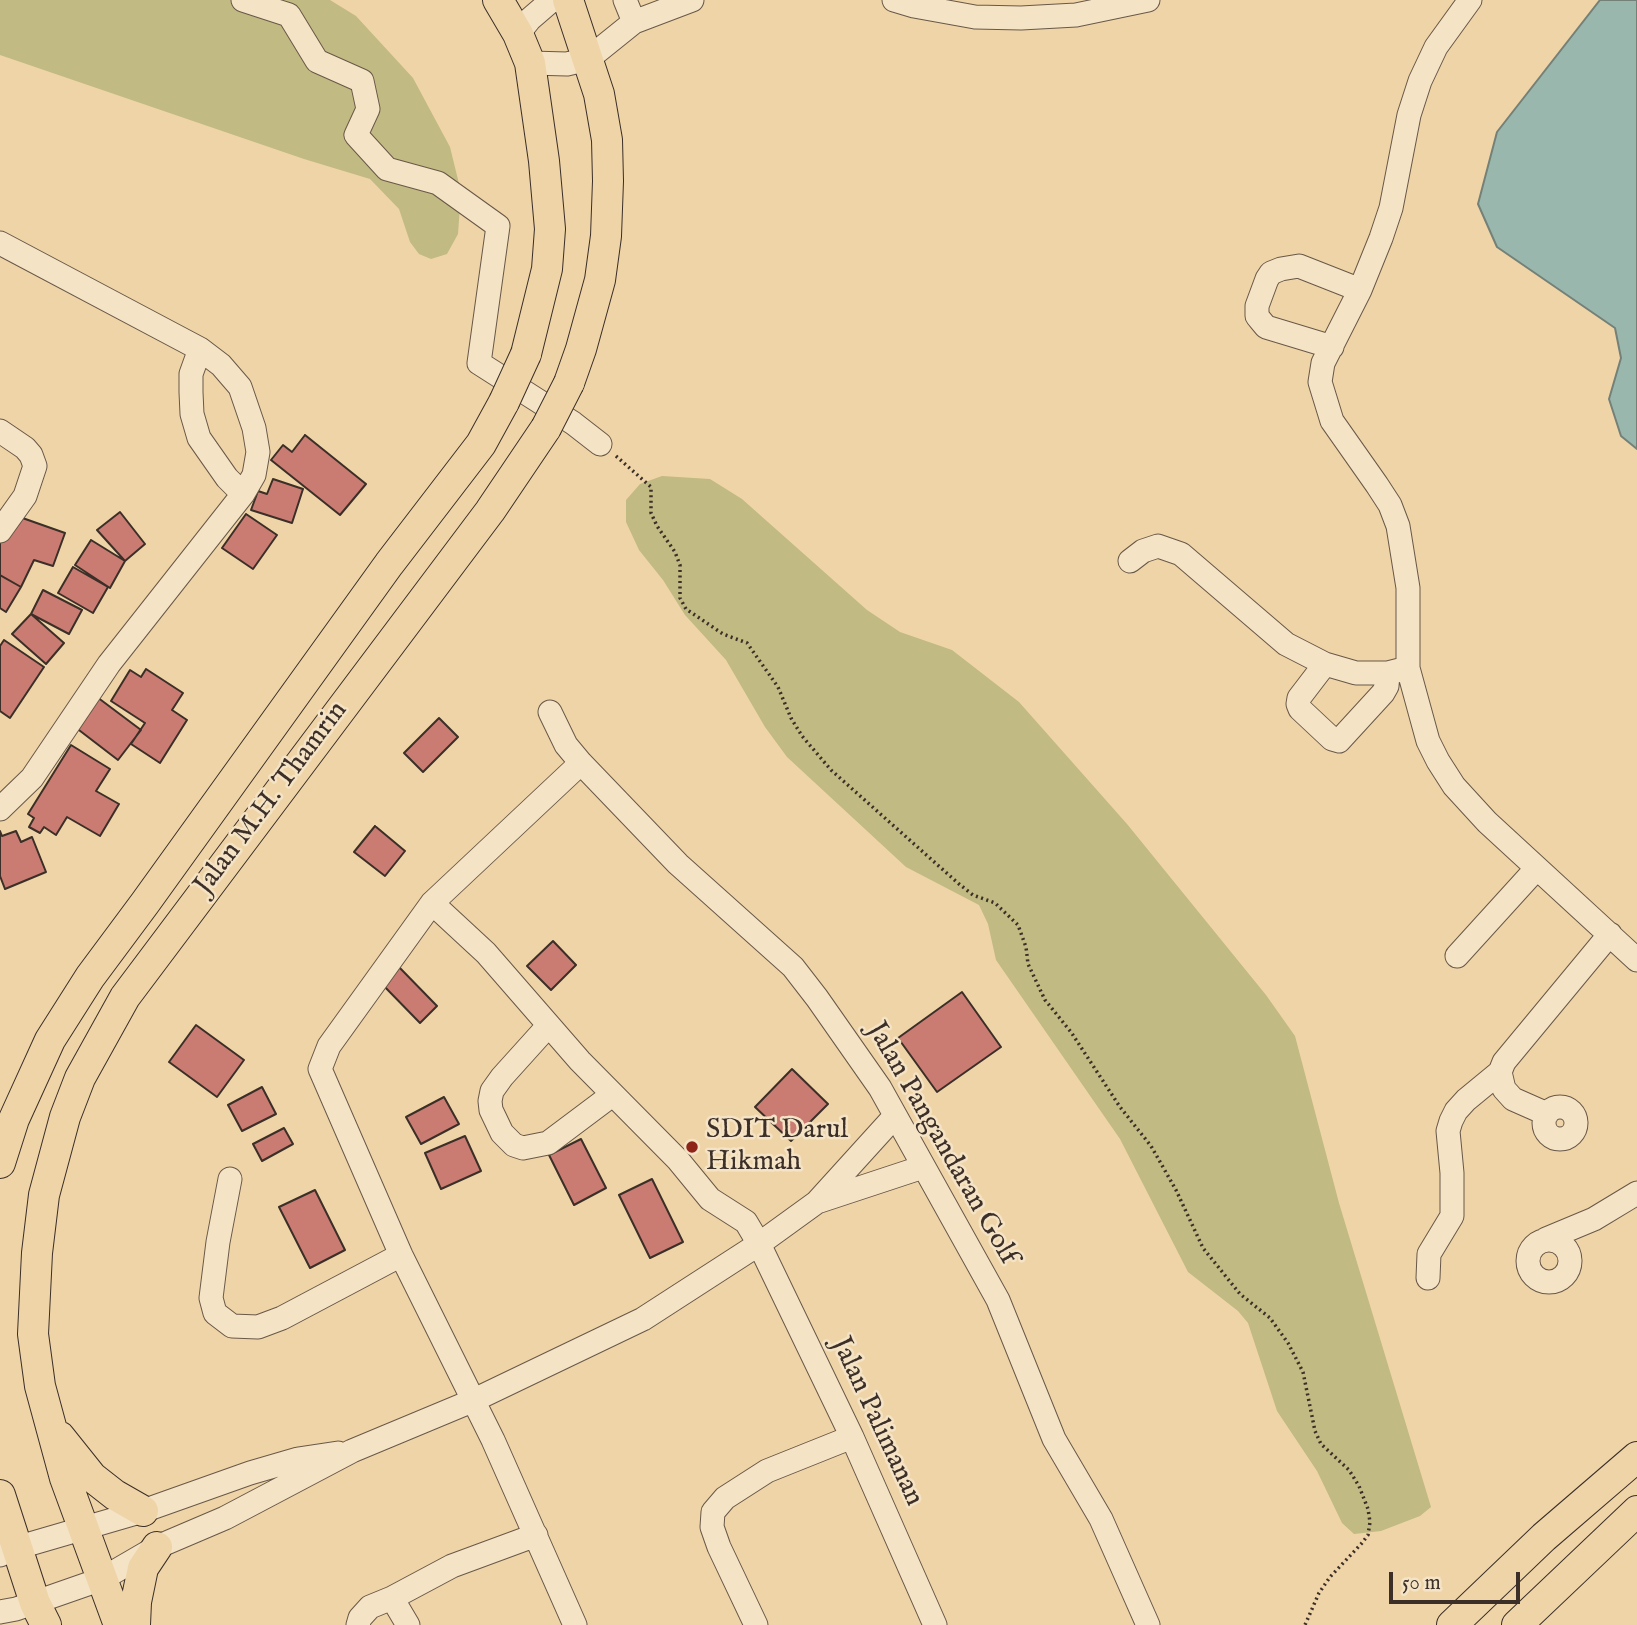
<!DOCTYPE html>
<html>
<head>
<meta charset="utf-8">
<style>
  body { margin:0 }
  #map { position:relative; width:1637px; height:1625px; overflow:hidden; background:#efd4a8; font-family:"IM FELL English",serif }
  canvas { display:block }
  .scale { position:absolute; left:1389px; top:1572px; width:131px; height:32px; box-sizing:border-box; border:4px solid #3b2f28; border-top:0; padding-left:9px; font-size:21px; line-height:24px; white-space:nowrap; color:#3b2f28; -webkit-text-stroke:5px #f5e3c6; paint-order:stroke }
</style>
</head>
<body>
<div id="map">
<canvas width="1637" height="1625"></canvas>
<div class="scale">50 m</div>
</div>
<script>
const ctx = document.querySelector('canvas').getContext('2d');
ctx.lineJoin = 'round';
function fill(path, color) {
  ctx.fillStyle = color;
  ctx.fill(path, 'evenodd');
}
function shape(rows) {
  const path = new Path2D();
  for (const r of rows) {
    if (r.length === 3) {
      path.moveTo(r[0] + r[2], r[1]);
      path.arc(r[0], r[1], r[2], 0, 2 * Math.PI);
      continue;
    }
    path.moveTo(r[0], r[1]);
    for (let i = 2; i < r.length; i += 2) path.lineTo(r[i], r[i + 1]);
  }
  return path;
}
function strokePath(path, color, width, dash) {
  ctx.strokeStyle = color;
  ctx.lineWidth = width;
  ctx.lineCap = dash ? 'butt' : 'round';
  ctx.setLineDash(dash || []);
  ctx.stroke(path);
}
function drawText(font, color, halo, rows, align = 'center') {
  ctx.font = font + ' "IM FELL English",serif';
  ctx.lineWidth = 5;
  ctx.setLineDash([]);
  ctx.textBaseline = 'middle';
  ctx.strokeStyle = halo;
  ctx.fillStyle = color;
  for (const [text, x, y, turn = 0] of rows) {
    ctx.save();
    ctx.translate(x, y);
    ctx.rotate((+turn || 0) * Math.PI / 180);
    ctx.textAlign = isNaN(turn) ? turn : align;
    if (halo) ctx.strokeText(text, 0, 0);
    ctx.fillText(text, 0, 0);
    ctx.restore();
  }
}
const green = shape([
  [0,0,330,0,356,16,413,78,450,147,461,192,458,234,447,254,431,259,419,254,410,242,399,209,370,179,304,159,0,55],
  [662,476,710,479,742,499,867,610,900,632,952,650,1019,702,1127,824,1266,995,1295,1036,1339,1203,1431,1507,1420,1516,1381,1531,1354,1534,1342,1523,1317,1471,1277,1411,1248,1323,1238,1311,1188,1272,1120,1139,996,960,988,924,979,905,906,867,787,757,765,727,726,660,685,615,663,580,639,550,626,522,626,500,640,484]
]);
const water = shape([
  [1600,0,1637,0,1637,449,1621,436,1609,399,1621,358,1615,328,1497,247,1478,204,1497,132,1600,0]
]);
const building = shape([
  [305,435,366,484,340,515,271,460,283,445,292,452,305,435],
  [273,479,303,489,292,523,251,510,258,491,267,494,273,479],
  [120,512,145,544,125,561,97,530,120,512],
  [246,514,277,535,253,569,222,548,246,514],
  [14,515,65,533,53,566,34,560,21,587,0,575,0,539,14,515],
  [91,540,125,561,110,588,75,565,91,540],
  [73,567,108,587,93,613,58,593,73,567],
  [0,575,21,587,6,612,0,608,0,575],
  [43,590,82,610,69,634,31,614,43,590],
  [31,614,64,643,46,664,12,634,31,614],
  [4,640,44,667,10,718,0,711,0,646,4,640],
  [146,669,183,693,172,710,187,720,160,763,131,744,145,723,111,701,130,670,141,677,146,669],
  [97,697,141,730,118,760,75,727,97,697],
  [439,718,458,737,423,772,404,753,439,718],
  [71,745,110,769,96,791,119,804,100,836,67,817,56,835,44,827,40,833,29,827,34,818,28,814,71,745],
  [375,826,405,851,385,876,354,852,375,826],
  [0,831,2,836,16,831,21,842,32,837,46,872,5,889,0,876,0,831],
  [553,941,576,965,551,990,527,966,553,941],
  [397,965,437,1006,420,1023,380,982,397,965],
  [962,992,1001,1047,937,1092,898,1038,962,992],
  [196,1025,244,1060,217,1097,169,1062,196,1025],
  [792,1069,828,1104,791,1141,755,1107,792,1069],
  [262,1087,276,1114,242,1131,228,1105,262,1087],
  [444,1097,459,1124,421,1144,406,1117,444,1097],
  [284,1128,293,1144,262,1161,253,1144,284,1128],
  [465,1136,481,1171,441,1189,425,1153,465,1136],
  [581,1139,606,1188,574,1205,549,1155,581,1139],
  [652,1179,683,1242,650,1258,619,1195,652,1179],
  [315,1190,345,1250,310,1268,279,1207,315,1190]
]);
const path = shape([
  [616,456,651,487,651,513,657,526,675,552,680,565,680,598,686,609,723,634,747,643,778,687,791,718,802,736,831,770,959,884,973,895,995,903,1018,925,1026,947,1028,964,1045,1000,1071,1032,1120,1107,1151,1146,1176,1190,1203,1248,1240,1294,1270,1318,1288,1343,1303,1372,1315,1431,1321,1444,1349,1470,1359,1486,1368,1509,1370,1522,1368,1535,1362,1543,1330,1577,1319,1593,1305,1625]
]);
const minor = shape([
  [243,0,289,15,317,61,362,81,368,109,356,135,387,169,438,183,498,226,479,363,573,423,600,444],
  [625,0,634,22],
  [894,0,914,6,975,17,1021,18,1076,15,1148,0],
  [1470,0,1436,47,1420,81,1409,115,1391,208,1381,238,1360,290,1323,363,1320,382,1332,421,1377,485,1390,505,1398,526,1408,588,1408,668,1428,741,1438,761,1454,786,1487,822,1637,960],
  [518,34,530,19,552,0],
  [530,63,567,64,588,59,634,22,692,0],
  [0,243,200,349,221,365,240,387,254,428,258,452,254,475,243,494,109,664,32,778,0,809],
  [1332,347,1266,327,1261,321,1257,316,1257,306,1267,279,1271,273,1281,269,1299,266,1360,290],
  [200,349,191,374,191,392,192,414,199,438,227,478,243,494],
  [0,431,25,448,31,455,35,466,25,496,0,531],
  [1130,561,1143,551,1158,546,1181,554,1286,644,1325,664,1356,673,1388,673,1408,668],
  [1325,664,1299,698,1298,704,1300,709,1332,739,1339,741,1383,693,1387,686,1388,673],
  [550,712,566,745,581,763,678,864,793,967,817,998,880,1088,998,1300,1054,1439,1101,1519,1148,1625],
  [432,903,486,953,580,1061,678,1160,710,1199,746,1222,759,1244,852,1437,935,1625],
  [1457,956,1537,868],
  [548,1026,502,1077,492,1091,490,1101,491,1110,502,1133,514,1145,523,1148,548,1143,612,1095],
  [1560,1123,16],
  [1547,1114,1513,1099,1504,1089,1500,1072,1504,1062,1610,934],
  [230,1179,218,1242,211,1298,215,1313,232,1326,258,1327,282,1318,401,1255],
  [820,1201,923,1167],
  [1546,1239,1594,1219,1637,1193],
  [1549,1261,21],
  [1428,1278,1429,1254,1452,1216,1452,1173,1448,1131,1451,1121,1456,1111,1466,1100,1500,1072],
  [0,1555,16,1548,143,1511,250,1473,298,1459,338,1453],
  [392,1598,408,1625],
  [0,1612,16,1609,102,1579,157,1547,225,1518,352,1451,472,1401,643,1319,759,1244,817,1202,895,1116],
  [358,1625,360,1618,370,1607,392,1598,452,1566,536,1535],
  [575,1625,493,1440,401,1255,320,1069,329,1046,432,903,581,763],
  [756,1625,719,1547,712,1527,713,1512,725,1498,767,1471,852,1437]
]);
const major = shape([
  [498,0,518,34,530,63,544,161,550,229,547,269,526,354],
  [568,0,599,94,607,140,608,181,606,236,600,280,581,349,569,383],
  [0,1163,14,1119,50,1040,90,977,145,903,389,564,481,444,504,402],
  [60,1437,92,1477,115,1495,143,1511],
  [0,1495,35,1603,46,1625],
  [119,1625,65,1478,40,1386,33,1334,37,1253,44,1195,65,1117,80,1078,125,997,490,511,546,428],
  [135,1625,136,1602,143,1568,157,1547],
  [1452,1625,1544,1537,1637,1457],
  [1517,1625,1637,1511]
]);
const majorBridge = shape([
  [504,402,526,354],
  [546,428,569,383]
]);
const markers = [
  [692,1147,7,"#8f2418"]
];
const streetNames = [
  ["Jalan M.H. Thamrin",272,799,-53],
  ["Jalan Pangandaran Golf",941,1144,60],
  ["Jalan Palimanan",876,1422,65]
];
const poiNames = [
  ["SDIT Darul",706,1131],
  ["Hikmah",706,1163]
];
fill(green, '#c1ba82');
fill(water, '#9ab7ad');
strokePath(water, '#748178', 2);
fill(building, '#ca7c72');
strokePath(building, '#3b2f28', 2);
strokePath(minor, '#685848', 25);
strokePath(major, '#3b2f28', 32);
strokePath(path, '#3b2f28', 3.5, [2, 3.5]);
strokePath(minor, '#f5e3c6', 23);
strokePath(major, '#efd4a8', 30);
strokePath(majorBridge, '#3b2f28', 32, []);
strokePath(majorBridge, '#efd4a8', 30);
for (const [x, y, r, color] of markers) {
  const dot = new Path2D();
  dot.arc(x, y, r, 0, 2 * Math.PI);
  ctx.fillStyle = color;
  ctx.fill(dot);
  strokePath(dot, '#f5e3c6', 2.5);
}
drawText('28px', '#3b2f28', '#f5e3c6', streetNames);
drawText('28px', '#3b2f28', '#f5e3c6', poiNames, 'left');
</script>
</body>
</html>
